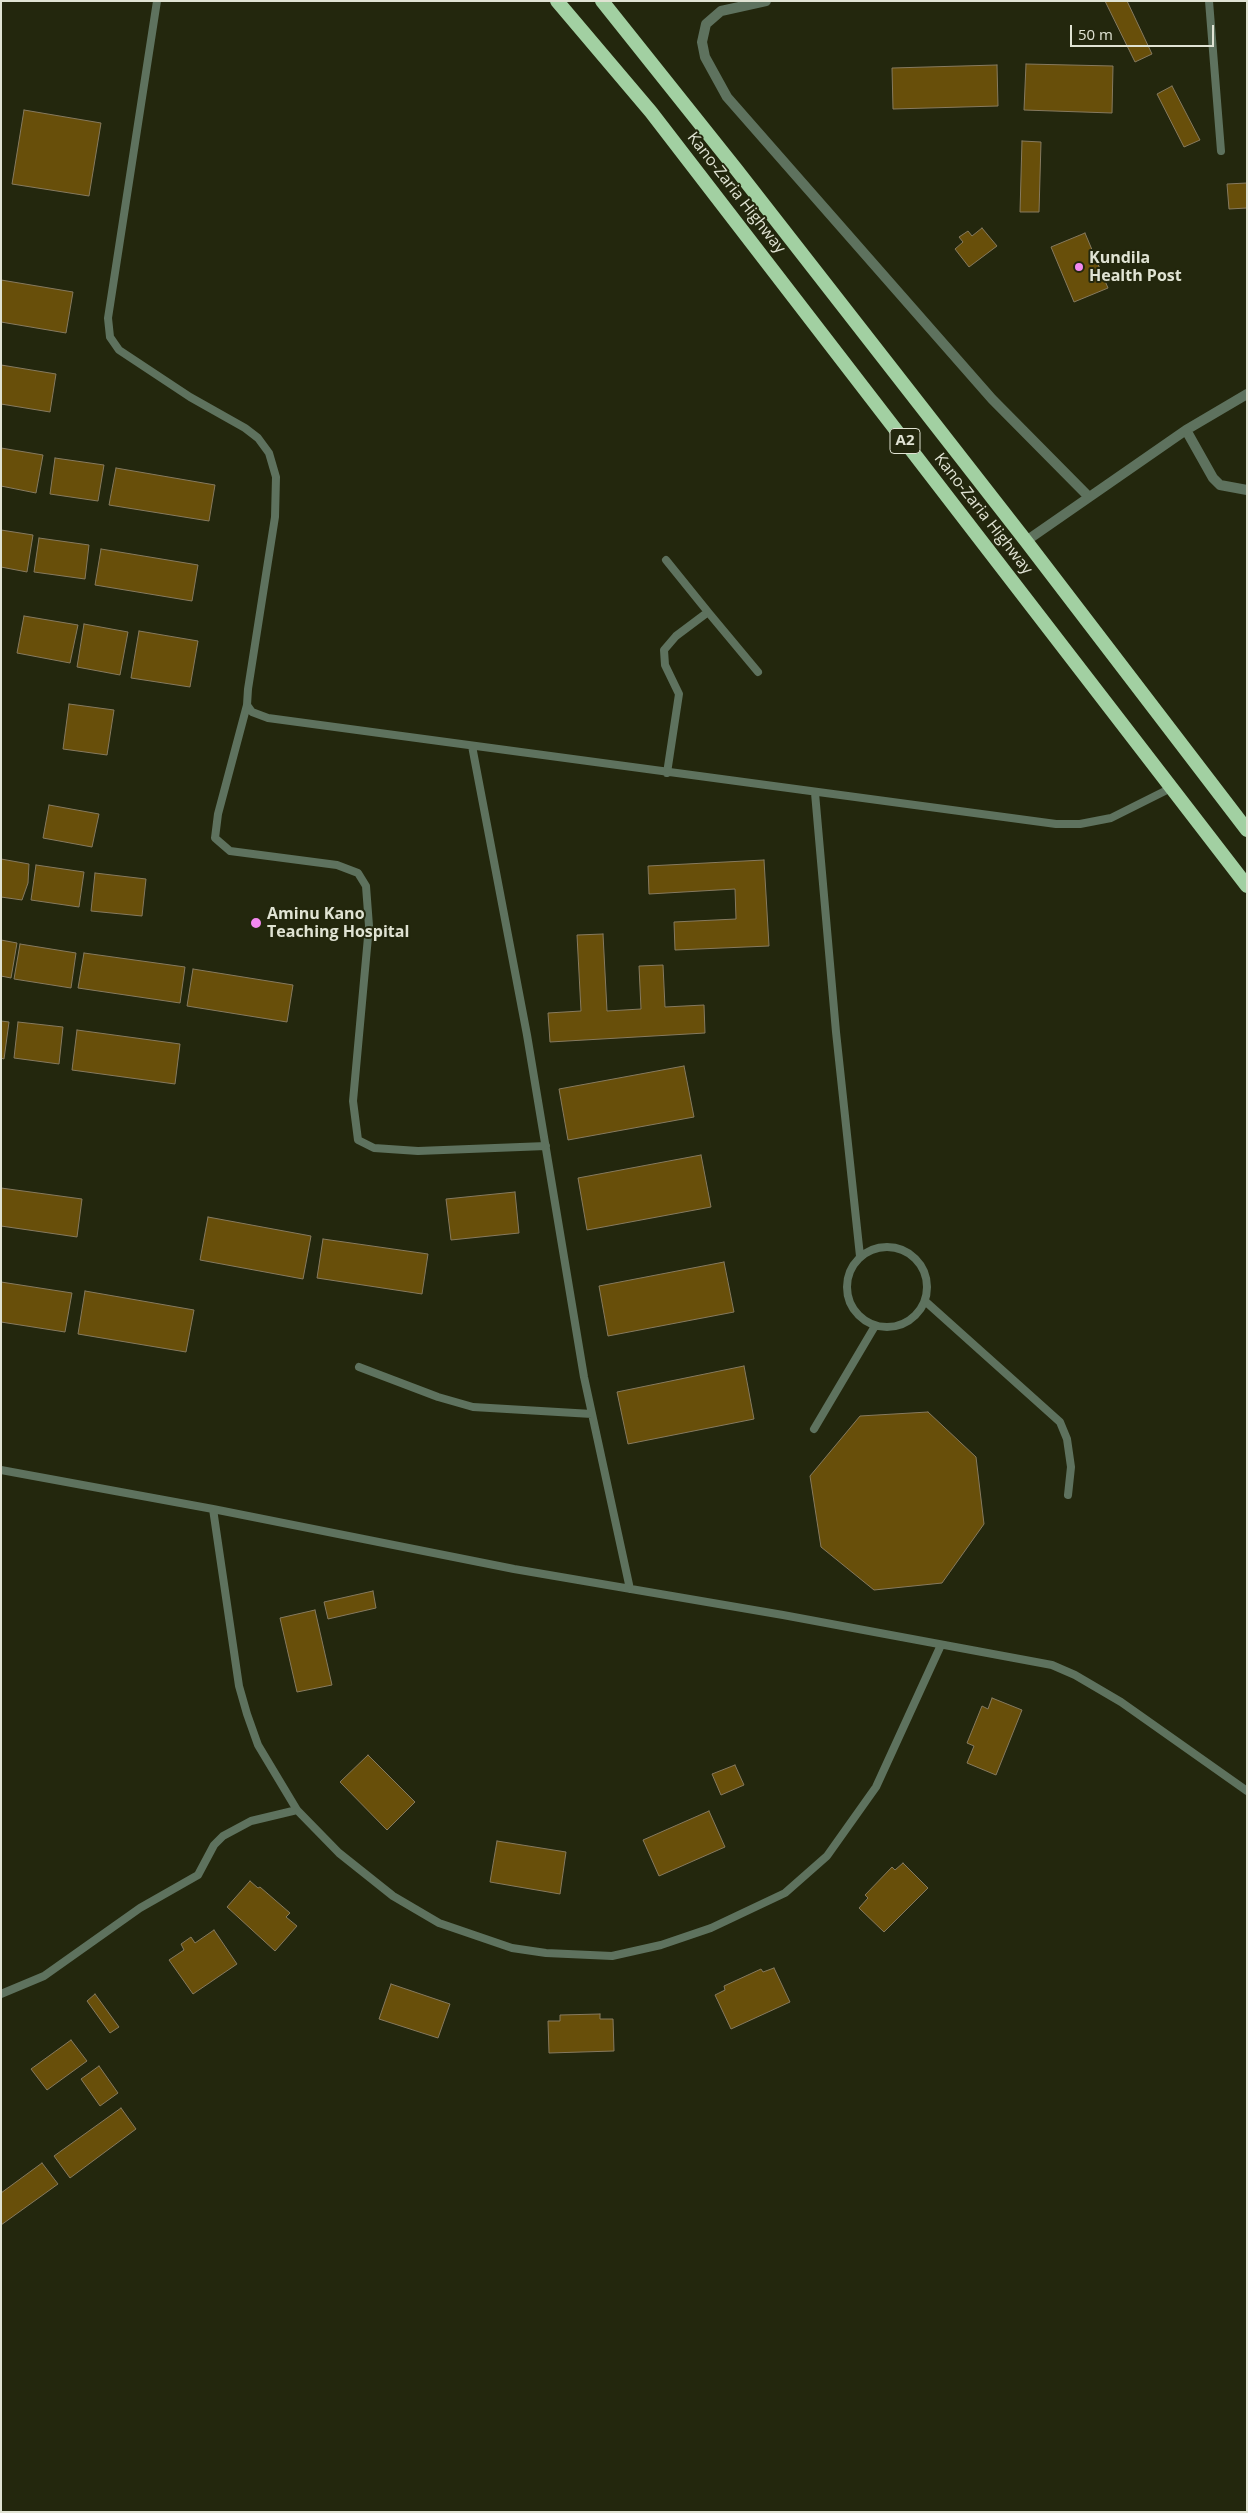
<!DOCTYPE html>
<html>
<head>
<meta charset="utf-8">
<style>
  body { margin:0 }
  #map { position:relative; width:1248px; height:2513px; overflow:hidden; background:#23270d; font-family:"Open Sans",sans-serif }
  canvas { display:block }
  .frame { position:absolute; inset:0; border:2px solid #e0e3d3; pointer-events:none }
  .scale { position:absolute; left:1070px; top:25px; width:144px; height:22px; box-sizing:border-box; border:2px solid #e0e3d3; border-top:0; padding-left:6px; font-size:15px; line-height:18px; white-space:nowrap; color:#e0e3d3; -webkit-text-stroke:4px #23270d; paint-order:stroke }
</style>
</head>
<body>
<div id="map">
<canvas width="1248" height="2513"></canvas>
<div class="frame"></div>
<div class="scale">50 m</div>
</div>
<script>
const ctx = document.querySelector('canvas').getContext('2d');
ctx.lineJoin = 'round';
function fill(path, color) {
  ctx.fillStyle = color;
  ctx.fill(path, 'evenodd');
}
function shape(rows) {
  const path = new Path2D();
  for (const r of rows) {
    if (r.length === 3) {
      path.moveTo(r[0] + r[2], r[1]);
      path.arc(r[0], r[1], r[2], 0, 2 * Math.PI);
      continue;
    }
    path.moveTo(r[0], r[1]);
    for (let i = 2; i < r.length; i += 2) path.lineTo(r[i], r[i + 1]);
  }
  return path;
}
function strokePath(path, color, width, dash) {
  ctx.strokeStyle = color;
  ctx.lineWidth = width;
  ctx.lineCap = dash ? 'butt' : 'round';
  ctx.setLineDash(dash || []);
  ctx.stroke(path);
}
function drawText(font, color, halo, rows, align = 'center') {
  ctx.font = font + ' "Open Sans",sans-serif';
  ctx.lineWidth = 4;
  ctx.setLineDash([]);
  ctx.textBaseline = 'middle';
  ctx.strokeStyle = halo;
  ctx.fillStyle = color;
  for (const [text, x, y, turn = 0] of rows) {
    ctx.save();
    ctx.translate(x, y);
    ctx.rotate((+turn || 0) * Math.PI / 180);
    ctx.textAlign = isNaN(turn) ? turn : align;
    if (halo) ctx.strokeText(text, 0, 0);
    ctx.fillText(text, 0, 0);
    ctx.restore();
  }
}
const building = shape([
  [1105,1,1127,1,1152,54,1135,62,1105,1],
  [1026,64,1113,66,1112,113,1024,110,1026,64],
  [997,65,998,106,893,109,892,68,997,65],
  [1172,86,1200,140,1184,147,1157,94,1172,86],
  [24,110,101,123,89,196,12,184,24,110],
  [1022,141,1041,142,1039,212,1020,212,1022,141],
  [1247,183,1247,208,1229,209,1227,184,1247,183],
  [982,228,997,246,969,267,955,249,963,242,959,237,968,231,972,236,982,228],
  [1085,233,1108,288,1074,302,1051,247,1085,233],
  [1,280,73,292,66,333,1,322,1,280],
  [1,365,56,374,50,412,1,404,1,365],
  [1,448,43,455,36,493,1,486,1,448],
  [55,458,104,465,98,501,50,494,55,458],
  [116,468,215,485,209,521,109,505,116,468],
  [1,530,33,535,27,572,1,567,1,530],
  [39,538,89,545,85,579,34,572,39,538],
  [101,549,198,565,192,601,95,585,101,549],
  [24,616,78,625,70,663,17,653,24,616],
  [84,624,128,632,120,675,77,667,84,624],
  [139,631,198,641,190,687,131,678,139,631],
  [69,704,114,710,107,755,63,749,69,704],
  [49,805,99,814,92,847,43,838,49,805],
  [1,859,29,864,28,883,22,900,1,897,1,859],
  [764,860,769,946,675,950,674,922,736,919,735,889,649,894,648,866,764,860],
  [36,865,84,872,79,907,31,900,36,865],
  [95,873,146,879,142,916,91,911,95,873],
  [603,934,607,1011,641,1009,639,966,663,965,665,1007,704,1005,705,1033,550,1042,548,1013,581,1011,577,935,603,934],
  [1,940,17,943,11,978,1,976,1,940],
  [20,944,76,953,71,988,14,979,20,944],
  [84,953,185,967,180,1003,78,988,84,953],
  [193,969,293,985,287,1022,187,1006,193,969],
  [1,1021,9,1022,4,1059,1,1058,1,1021],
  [18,1022,63,1027,59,1064,14,1058,18,1022],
  [77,1030,180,1044,175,1084,72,1070,77,1030],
  [684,1066,694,1117,568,1140,559,1089,684,1066],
  [701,1155,711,1207,587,1230,578,1178,701,1155],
  [1,1188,82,1199,77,1237,1,1226,1,1188],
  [515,1192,519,1233,451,1240,446,1199,515,1192],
  [208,1217,311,1236,303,1279,200,1260,208,1217],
  [323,1239,428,1254,422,1294,317,1278,323,1239],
  [724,1262,734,1312,608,1336,599,1286,724,1262],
  [1,1282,72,1293,65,1332,1,1322,1,1282],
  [85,1291,194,1310,186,1352,78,1334,85,1291],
  [744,1366,754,1419,628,1444,617,1392,744,1366],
  [928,1412,976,1457,984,1524,942,1583,874,1590,821,1547,810,1476,860,1416,928,1412],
  [373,1591,376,1608,328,1619,324,1602,373,1591],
  [315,1610,332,1685,297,1692,280,1618,315,1610],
  [992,1698,1022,1710,996,1775,967,1763,974,1746,967,1743,982,1706,988,1709,992,1698],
  [368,1755,415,1802,387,1830,340,1782,368,1755],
  [735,1765,744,1785,721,1795,712,1774,735,1765],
  [709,1811,725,1847,659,1876,643,1840,709,1811],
  [497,1841,566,1852,560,1894,490,1882,497,1841],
  [903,1863,928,1888,884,1932,859,1908,868,1898,865,1895,892,1867,895,1870,903,1863],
  [250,1881,258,1888,260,1887,290,1913,286,1917,297,1926,275,1951,227,1907,250,1881],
  [214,1930,237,1964,193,1994,169,1960,184,1950,181,1944,191,1937,195,1943,214,1930],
  [774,1968,790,2002,731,2029,715,1995,725,1990,724,1986,761,1969,763,1972,774,1968],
  [391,1984,450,2004,438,2038,379,2019,391,1984],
  [95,1994,119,2027,110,2033,87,2001,95,1994],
  [600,2014,600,2019,613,2019,614,2051,549,2053,548,2021,560,2021,560,2015,600,2014],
  [71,2040,87,2061,47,2090,31,2069,71,2040],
  [99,2066,118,2093,100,2106,81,2079,99,2066],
  [121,2108,136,2129,70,2178,54,2156,121,2108],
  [42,2163,58,2184,1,2225,1,2193,42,2163]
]);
const service = shape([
  [157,1,108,318,110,337,119,350,190,397,245,428,258,438,269,453,276,477,275,517,248,689,247,705,252,712,268,718,1056,824,1080,824,1111,818,1171,788],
  [1209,1,1221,151],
  [666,560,708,612,676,636,664,650,665,665,679,694,667,773],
  [708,612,758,672],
  [247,705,218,814,215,838,230,851,337,865,358,873,366,886,369,926,353,1101,358,1140,374,1148,418,1151,546,1146],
  [472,746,527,1035,584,1377,630,1589],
  [815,793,836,1032,860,1256],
  [887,1287,40],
  [925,1301,1060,1422,1067,1439,1071,1467,1068,1495],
  [359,1367,438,1397,473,1407,592,1414],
  [814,1429,875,1326],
  [1,1470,213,1509,514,1569,783,1615,1052,1665,1075,1675,1121,1702,1247,1791],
  [213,1509,239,1686,247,1714,258,1745,297,1810,339,1853,393,1896,439,1923,512,1948,546,1953,612,1956,661,1945,711,1928,785,1893,827,1856,876,1787,941,1645],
  [1,1994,44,1976,140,1908,198,1875,214,1845,223,1836,251,1821,297,1810]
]);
const minor = shape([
  [766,1,721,11,706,24,702,42,705,57,727,97,992,399,1089,497],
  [1186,430,1213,478,1220,485,1247,490],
  [1026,541,1186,430,1247,394]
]);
const trunk = shape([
  [557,1,651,112,1247,886],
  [602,1,736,169,1026,541,1247,830]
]);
const markers = [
  [1079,267,5,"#f489f0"],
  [256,923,6,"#f489f0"]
];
const shields = [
  [905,441,30]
];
const shieldNames = [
  ["A2",905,441]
];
const streetNames = [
  ["Kano-Zaria Highway",736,193,52],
  ["Kano-Zaria Highway",983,514,52]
];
const poiNames = [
  ["Kundila",1089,258],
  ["Health Post",1089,276],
  ["Aminu Kano",267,914],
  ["Teaching Hospital",267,932]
];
fill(building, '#684f0a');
strokePath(building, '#867a5f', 1);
strokePath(service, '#5e725e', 8);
strokePath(minor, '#5e725e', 10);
strokePath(trunk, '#a2d0a2', 14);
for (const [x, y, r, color] of markers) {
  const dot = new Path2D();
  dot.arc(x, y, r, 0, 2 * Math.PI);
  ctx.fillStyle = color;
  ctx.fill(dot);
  strokePath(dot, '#23270d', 2);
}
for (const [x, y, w] of shields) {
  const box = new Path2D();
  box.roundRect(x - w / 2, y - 12.5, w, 25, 4);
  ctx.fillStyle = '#23270d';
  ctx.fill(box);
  strokePath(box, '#e0e3d3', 1);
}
drawText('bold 15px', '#e0e3d3', null, shieldNames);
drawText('16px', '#e0e3d3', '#23270d', streetNames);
drawText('bold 16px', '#e0e3d3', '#23270d', poiNames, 'left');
</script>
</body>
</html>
